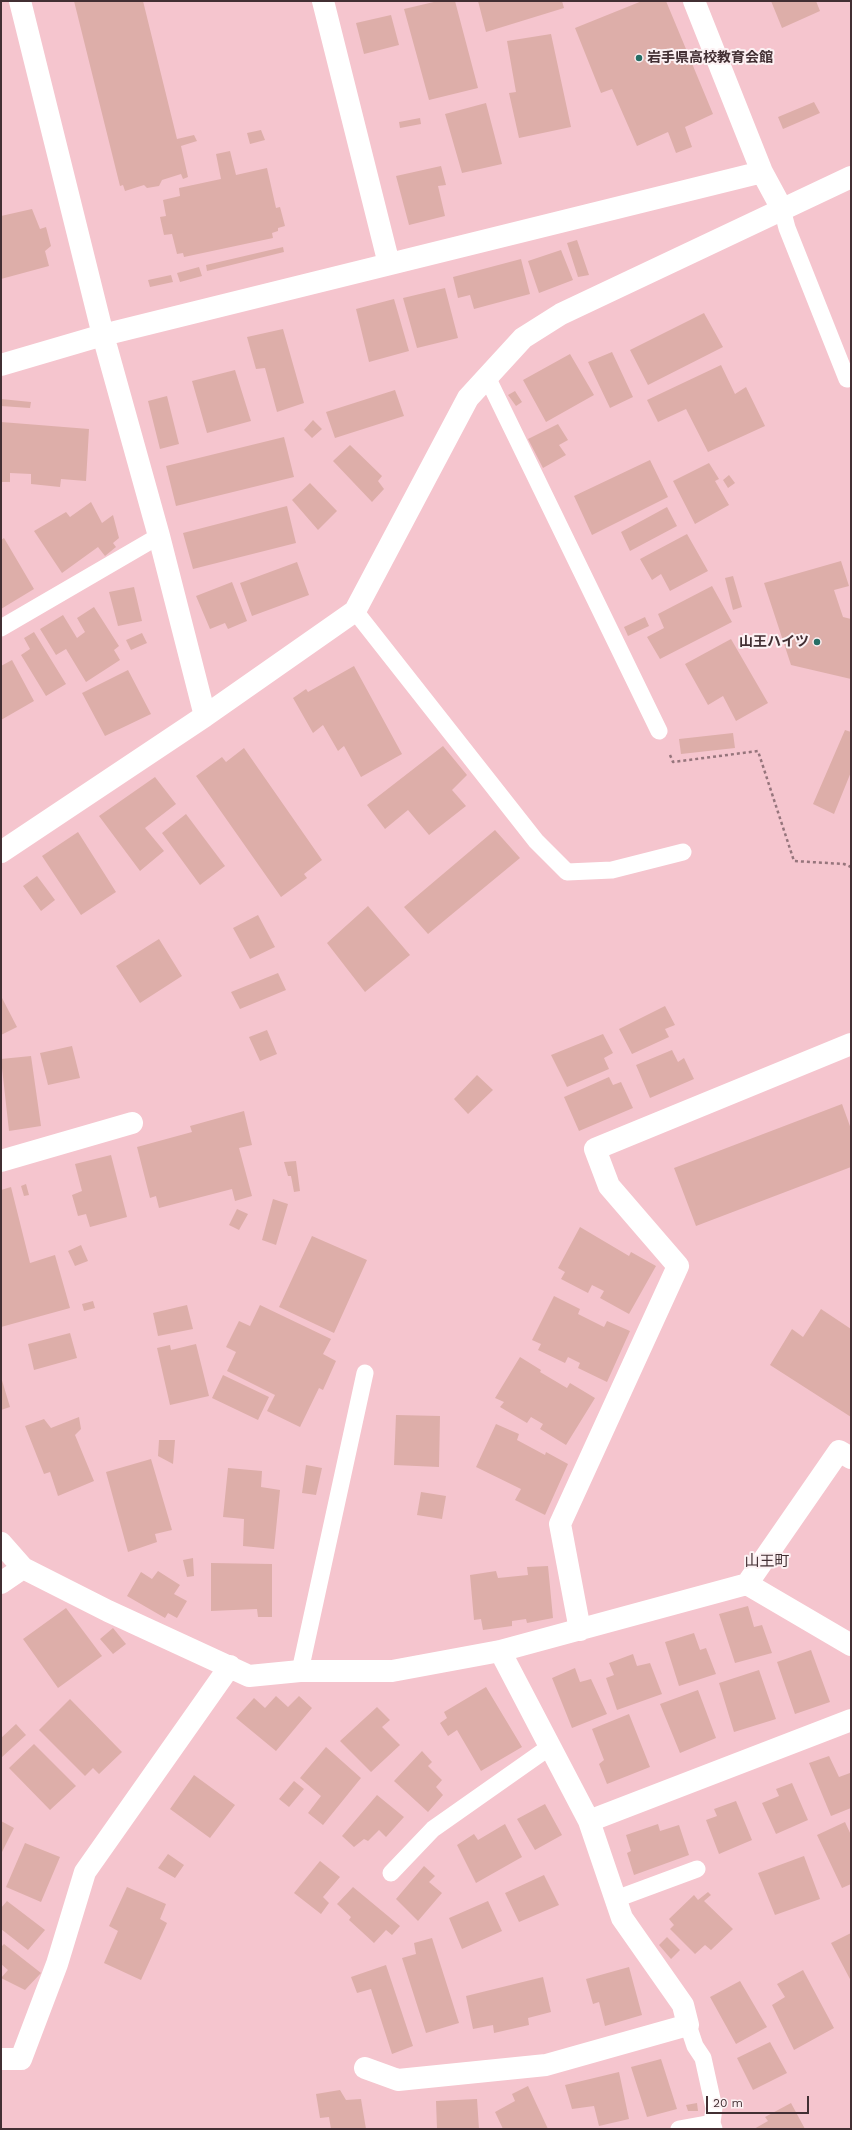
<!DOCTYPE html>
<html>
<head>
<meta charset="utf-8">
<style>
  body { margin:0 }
  #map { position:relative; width:852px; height:2130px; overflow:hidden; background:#f5c5ce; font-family:"Work Sans",sans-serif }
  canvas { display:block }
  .frame { position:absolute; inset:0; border:2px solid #422f33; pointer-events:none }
  .scale { position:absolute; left:706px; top:2096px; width:103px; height:18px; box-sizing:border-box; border:2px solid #422f33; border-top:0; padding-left:5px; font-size:12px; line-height:14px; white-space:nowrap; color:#422f33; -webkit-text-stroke:3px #fcf1f3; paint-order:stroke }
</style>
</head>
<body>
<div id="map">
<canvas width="852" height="2130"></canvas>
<div class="frame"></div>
<div class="scale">20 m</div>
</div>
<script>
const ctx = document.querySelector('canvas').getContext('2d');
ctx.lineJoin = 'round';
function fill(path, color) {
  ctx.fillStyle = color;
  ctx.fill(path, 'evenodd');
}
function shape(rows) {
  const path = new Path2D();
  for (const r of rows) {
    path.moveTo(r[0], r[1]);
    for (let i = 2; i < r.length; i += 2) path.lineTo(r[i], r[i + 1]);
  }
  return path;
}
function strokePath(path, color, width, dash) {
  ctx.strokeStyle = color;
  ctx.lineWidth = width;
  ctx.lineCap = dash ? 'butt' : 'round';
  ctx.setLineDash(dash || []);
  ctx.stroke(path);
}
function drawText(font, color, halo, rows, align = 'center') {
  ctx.font = font + ' "Work Sans","Noto Sans JP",sans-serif';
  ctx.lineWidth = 4;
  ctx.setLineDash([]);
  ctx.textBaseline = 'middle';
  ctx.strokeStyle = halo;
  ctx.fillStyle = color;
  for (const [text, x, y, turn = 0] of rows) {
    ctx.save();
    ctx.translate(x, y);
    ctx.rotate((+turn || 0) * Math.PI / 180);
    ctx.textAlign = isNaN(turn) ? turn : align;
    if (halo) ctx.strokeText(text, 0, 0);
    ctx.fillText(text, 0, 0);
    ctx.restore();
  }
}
const building = shape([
  [74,1,143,1,177,139,194,135,197,141,181,146,188,177,183,179,181,174,162,180,159,186,147,188,144,185,125,191,123,185,120,186],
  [438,1,455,1,478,88,429,100,404,9],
  [478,1,562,1,564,8,486,32],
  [642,1,666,1,713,114,685,127,692,147,676,153,668,132,637,146,612,89,601,93,575,28],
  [771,1,816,1,820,11,782,28],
  [391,15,399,45,364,54,356,23],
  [551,34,571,127,519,138,509,93,516,92,507,41],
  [814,102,820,113,783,129,778,117],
  [486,103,502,164,462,173,445,114],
  [420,118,421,124,400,128,399,122],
  [261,130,265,140,250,144,247,133],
  [230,151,236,175,267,168,276,208,280,207,285,226,278,228,278,231,272,233,273,238,184,257,183,253,177,254,172,234,164,235,160,217,166,216,163,200,180,196,179,188,221,179,216,154],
  [441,166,446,185,438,186,445,216,409,225,396,176],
  [32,209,40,229,46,227,51,246,45,251,49,266,1,279,1,216],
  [577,240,589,275,578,277,567,243],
  [283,247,284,252,207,271,206,265],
  [561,250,573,280,539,293,528,261],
  [521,259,530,294,474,309,470,295,458,298,453,277],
  [199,267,202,276,180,282,177,273],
  [171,275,173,282,150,287,148,280],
  [445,288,458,338,417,348,403,298],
  [394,299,409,351,369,362,356,309],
  [704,313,723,347,648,385,630,350],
  [283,329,304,403,277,412,265,368,256,369,247,337],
  [612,352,633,397,610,408,588,362],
  [570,354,594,395,546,422,523,380],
  [721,365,735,394,746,387,765,426,708,452,686,409,658,422,647,400],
  [235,370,251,421,207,433,192,381],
  [395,390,404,416,335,438,326,412],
  [515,391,522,402,516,406,508,395],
  [167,396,179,444,160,449,148,401],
  [1,399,31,402,30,408,1,406],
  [313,420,322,429,312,438,304,430],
  [1,422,89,429,86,481,61,479,60,487,31,484,31,474,10,473,10,482,1,482],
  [558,424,568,440,559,445,566,455,543,468,528,439],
  [284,437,294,477,176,506,166,466],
  [350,445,382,476,378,481,384,489,372,502,333,461],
  [650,460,668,497,592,535,574,496],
  [709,463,719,479,715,481,729,505,695,524,673,481],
  [729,475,735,483,728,488,723,480],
  [310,483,337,511,318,530,292,500],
  [91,502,102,523,113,515,119,538,113,543,116,547,105,556,98,547,62,573,34,531,66,512,70,517],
  [287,506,296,543,193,569,183,533],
  [667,507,677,526,630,551,621,532],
  [687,534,708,571,670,591,661,574,652,580,640,559],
  [4,538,34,589,1,609,1,540],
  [841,561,849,586,834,590,843,617,851,619,851,679,791,665,764,583],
  [297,562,309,595,252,616,240,583],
  [733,576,742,607,733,610,725,578],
  [232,582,247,621,228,629,225,623,210,629,196,596],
  [712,586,732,622,660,659,647,637,664,628,658,614],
  [134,587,142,621,118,626,109,592],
  [94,607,119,646,114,650,120,660,86,682,66,649,56,655,40,629,63,615,77,638,85,632,77,618],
  [645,617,649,626,628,636,624,627],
  [34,632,66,684,46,696,21,655,30,649,24,638],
  [142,633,147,643,131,650,126,640],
  [731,639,768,703,736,721,723,696,708,705,685,664],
  [12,660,34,701,1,720,1,666],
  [354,666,402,754,361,777,344,746,338,751,323,725,313,733,293,698,306,689,308,692],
  [128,670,151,714,105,736,82,693],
  [845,730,851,732,851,772,834,814,813,804],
  [733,733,735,748,681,754,679,739],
  [443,746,467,775,452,790,466,806,429,835,408,810,385,829,367,805],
  [244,748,322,860,304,874,307,878,281,897,196,776,222,757,226,762],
  [155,777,176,804,145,828,164,851,140,871,99,816],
  [186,814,225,866,200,885,162,833],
  [495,830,520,858,428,934,404,907],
  [78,832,116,892,81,915,42,856],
  [37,876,55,900,41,911,23,886],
  [368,906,410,955,365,992,327,943],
  [258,915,275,947,250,959,233,928],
  [159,939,182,976,140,1003,116,966],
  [278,973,286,990,240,1009,231,992],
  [1,996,17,1027,1,1035],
  [665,1006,675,1025,665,1029,669,1037,632,1054,619,1029],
  [267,1030,277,1054,260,1061,249,1037],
  [603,1034,613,1053,604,1058,609,1069,567,1087,551,1055],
  [72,1046,80,1078,48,1085,40,1053],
  [672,1050,678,1062,684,1058,694,1079,650,1098,636,1065],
  [31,1056,41,1126,9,1131,1,1059],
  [477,1075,493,1090,468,1114,454,1099],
  [609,1077,613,1085,621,1082,633,1108,579,1131,564,1097],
  [842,1104,851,1129,851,1167,696,1226,674,1168],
  [244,1111,252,1145,239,1148,252,1196,235,1201,232,1189,159,1208,156,1196,150,1198,137,1147,192,1132,190,1126],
  [111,1155,127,1217,90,1227,86,1214,78,1216,72,1195,82,1191,75,1164],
  [296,1161,300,1191,294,1192,291,1176,288,1176,284,1162],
  [26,1184,29,1195,24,1196,21,1186],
  [11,1187,30,1263,55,1255,70,1308,1,1327,1,1190],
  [273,1199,288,1204,276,1245,262,1240],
  [237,1209,248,1214,239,1230,229,1225],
  [580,1227,629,1256,631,1252,656,1266,629,1314,600,1298,604,1291,592,1285,588,1293,561,1279,565,1272,558,1268],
  [312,1236,367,1260,334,1333,279,1307],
  [81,1245,88,1261,75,1266,68,1251],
  [554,1296,580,1309,578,1314,604,1327,607,1321,630,1331,607,1382,578,1368,580,1363,568,1357,565,1363,538,1350,541,1344,532,1340],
  [93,1301,95,1308,84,1311,82,1304],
  [187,1305,193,1329,158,1336,153,1313],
  [260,1305,331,1339,323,1354,336,1361,323,1390,319,1388,300,1427,267,1411,275,1395,227,1371,236,1352,226,1347,239,1321,250,1326],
  [821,1309,851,1329,851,1417,770,1365,792,1329,803,1337],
  [70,1333,77,1358,34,1370,28,1344],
  [196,1344,209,1396,170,1405,157,1348,170,1345,171,1350],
  [520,1357,541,1370,540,1372,567,1388,570,1383,595,1398,566,1445,540,1429,543,1424,531,1417,527,1423,500,1407,504,1402,495,1398],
  [223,1375,269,1397,258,1420,212,1398],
  [1,1377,10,1407,1,1410],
  [396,1415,440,1416,439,1467,394,1465],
  [79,1417,81,1429,75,1435,94,1481,58,1496,50,1472,44,1474,25,1426,44,1419,51,1428],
  [496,1424,519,1434,517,1440,545,1455,546,1452,568,1464,545,1515,515,1500,521,1489,476,1467],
  [159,1440,175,1440,173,1464,158,1456],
  [151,1459,172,1530,155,1534,157,1542,128,1552,106,1472],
  [306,1465,322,1468,316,1495,302,1493],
  [228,1468,262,1471,261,1487,280,1490,274,1549,243,1546,244,1519,223,1517],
  [421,1492,446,1496,442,1519,417,1515],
  [193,1558,194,1576,187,1577,183,1560],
  [211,1563,272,1564,272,1617,258,1617,257,1609,211,1611],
  [548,1566,553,1618,527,1623,526,1619,512,1621,512,1626,483,1630,481,1619,474,1620,470,1575,496,1571,498,1578,528,1575,527,1567],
  [158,1571,180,1585,174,1594,187,1601,177,1618,168,1613,165,1618,127,1596,141,1572,152,1579],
  [748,1606,754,1627,762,1625,772,1653,735,1663,719,1614],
  [66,1608,102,1656,58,1688,23,1639],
  [113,1628,126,1644,113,1654,100,1639],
  [694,1633,700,1650,706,1648,716,1674,679,1686,665,1642],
  [811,1650,830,1702,795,1714,777,1662],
  [633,1654,637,1666,650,1663,662,1694,617,1710,606,1678,614,1675,609,1663],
  [575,1668,580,1682,591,1679,607,1714,572,1728,552,1678],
  [759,1670,776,1719,734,1732,719,1683],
  [486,1687,522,1747,481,1771,457,1730,448,1736,440,1723,447,1718,444,1712],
  [698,1690,716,1738,680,1753,660,1704],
  [276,1696,288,1707,299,1696,312,1708,276,1751,236,1718,254,1698,265,1708],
  [70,1699,122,1752,99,1774,93,1768,85,1776,39,1730],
  [377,1707,390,1720,382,1727,400,1745,371,1772,340,1741],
  [629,1714,650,1767,607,1784,599,1764,604,1760,592,1729],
  [16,1724,26,1735,1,1758,1,1738],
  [34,1744,76,1786,50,1810,9,1768],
  [326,1747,361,1778,323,1825,308,1813,321,1796,300,1778],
  [422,1751,432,1762,428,1766,442,1780,436,1787,443,1795,428,1812,394,1781],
  [829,1756,839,1777,850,1773,851,1775,851,1808,831,1816,809,1763],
  [194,1775,235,1805,210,1838,170,1809],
  [294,1781,304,1789,289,1807,279,1799],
  [792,1783,808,1820,776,1834,762,1803,779,1796,776,1789],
  [377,1795,404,1817,386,1837,379,1830,368,1841,364,1839,354,1847,342,1836],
  [736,1801,752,1840,719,1854,706,1820,717,1816,714,1809],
  [545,1804,562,1835,535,1850,517,1819],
  [1,1821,14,1828,1,1854],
  [845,1822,851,1835,851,1884,842,1888,817,1835],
  [505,1824,522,1857,476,1883,457,1845,474,1834,478,1840],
  [658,1824,660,1831,679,1825,689,1855,634,1875,627,1853,631,1851,626,1835],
  [25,1843,60,1857,41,1902,6,1887],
  [168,1854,184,1865,175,1878,158,1868],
  [804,1856,820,1899,775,1915,758,1873],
  [320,1861,340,1877,323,1897,329,1903,321,1914,294,1893],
  [424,1866,435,1876,429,1882,442,1893,418,1921,396,1899],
  [544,1875,559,1905,519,1922,505,1893],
  [127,1887,166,1904,160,1919,167,1923,141,1980,104,1963,118,1931,109,1926],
  [353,1887,400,1926,392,1935,386,1930,374,1943,349,1920,351,1917,337,1904],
  [708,1892,711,1895,704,1901,733,1929,711,1950,705,1945,695,1954,670,1929,674,1925,669,1919,694,1895,698,1900],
  [7,1901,45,1930,28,1950,1,1929,1,1908],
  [488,1901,502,1931,462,1949,449,1918],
  [851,1933,851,1981,831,1943],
  [667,1937,680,1950,671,1959,659,1945],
  [432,1938,459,2023,426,2033,402,1958,416,1954,414,1943],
  [4,1944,41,1973,25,1990,1,1978,8,1970,1,1964,1,1947],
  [386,1965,413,2046,392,2054,371,1989,357,1993,351,1977],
  [629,1967,642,2015,605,2026,599,2002,593,2004,586,1979],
  [803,1970,834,2028,794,2050,772,2005,785,1997,777,1984],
  [543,1977,551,2012,528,2018,529,2025,494,2033,493,2025,473,2029,466,1996],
  [740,1981,767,2027,736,2044,710,1997],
  [770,2042,787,2073,753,2090,737,2058],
  [661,2059,677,2109,647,2117,631,2067],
  [619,2072,629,2119,599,2126,594,2106,572,2109,565,2085],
  [528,2086,548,2129,503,2129,495,2112,515,2101,512,2094],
  [340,2090,346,2100,361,2099,366,2129,331,2129,329,2117,320,2118,316,2094],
  [477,2099,479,2129,437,2129,436,2101],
  [697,2103,698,2111,688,2111,686,2105],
  [791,2103,805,2129,754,2129,768,2121,765,2117]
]);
const path = shape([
  [670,755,673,762,758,751,794,861,844,864,851,867]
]);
const lane = shape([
  [782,209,787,228,847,379],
  [487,377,659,731],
  [355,611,536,841,567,872,612,870,683,852],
  [1,628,159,536],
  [300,1671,365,1373],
  [391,1873,433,1829,551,1746],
  [616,1899,697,1869],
  [688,2025,695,2046,703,2058,714,2108,712,2123,714,2129],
  [679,2129,712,2123]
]);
const street = shape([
  [20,1,103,335,159,536,205,716],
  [323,1,389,264],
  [694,1,762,172,782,209],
  [1,365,103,335,762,172],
  [1,852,205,716,355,611,468,398,523,338,561,314,851,177],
  [1,1161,132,1123],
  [1,1543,23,1568,108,1611,249,1676,300,1671,392,1671,500,1651,747,1584,851,1645],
  [1,1583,23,1568],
  [747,1584,839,1451,851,1458],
  [580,1630,560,1524,678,1266,609,1186,595,1149,851,1044],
  [589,1821,851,1720],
  [1,2059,21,2059,57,1964,85,1872,230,1666],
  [365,2068,398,2080,546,2065,688,2025,683,2005,622,1918,589,1821,500,1651]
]);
const markers = [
  [639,58,4,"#256e65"],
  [817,642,4,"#256e65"]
];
const poiNames = [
  ["岩手県高校教育会館",647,58],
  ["山王ハイツ",809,642,"right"]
];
const neighbourhoodNames = [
  ["山王町",767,1562]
];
fill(building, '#ddaea9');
strokePath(path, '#96757c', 2.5, [3, 3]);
strokePath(lane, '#fff', 17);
strokePath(street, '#fff', 22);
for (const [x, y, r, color] of markers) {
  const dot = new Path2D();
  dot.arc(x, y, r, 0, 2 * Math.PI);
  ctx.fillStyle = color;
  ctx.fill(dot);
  strokePath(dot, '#fcf1f3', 1.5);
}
drawText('bold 14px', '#422f33', '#fcf1f3', poiNames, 'left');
drawText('15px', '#422f33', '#fcf1f3', neighbourhoodNames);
</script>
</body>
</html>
